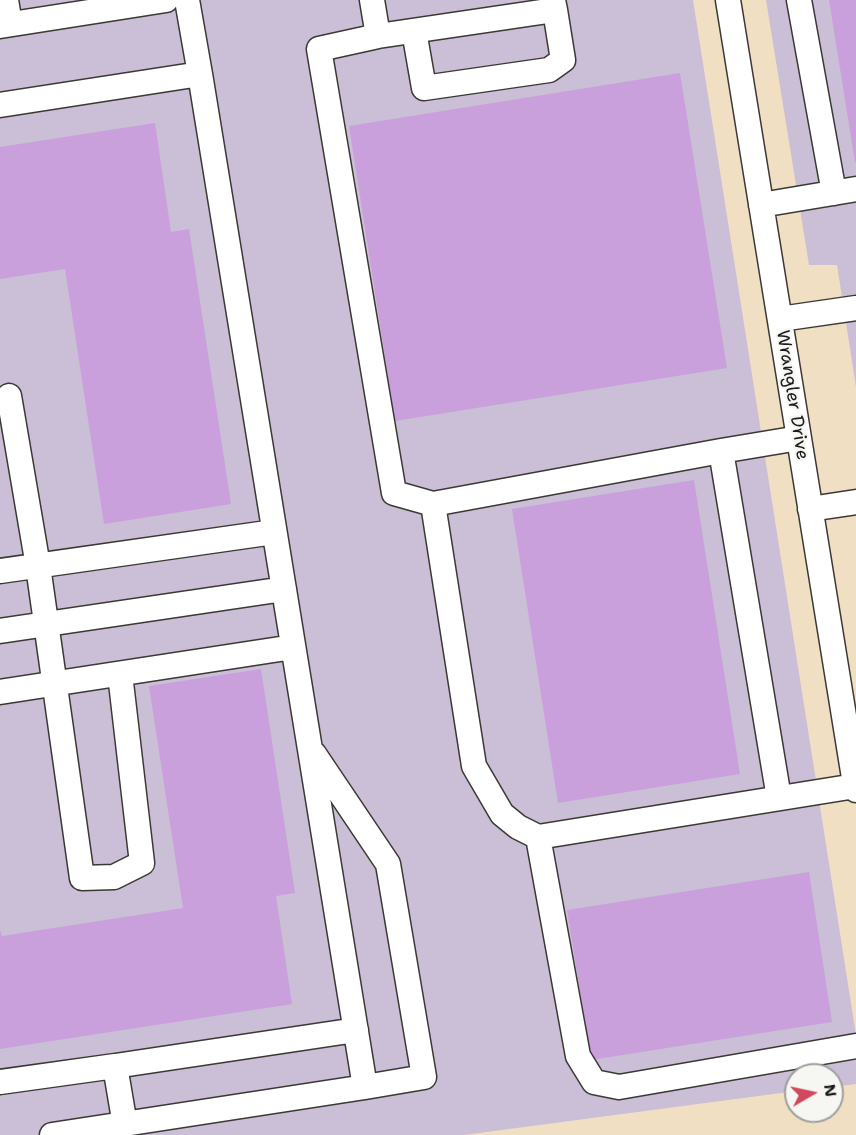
<!DOCTYPE html>
<html>
<head>
<meta charset="utf-8">
<style>
  body { margin:0 }
  #map { position:relative; width:856px; height:1135px; overflow:hidden; background:#f0dfc2; font-family:"Shantell Sans",sans-serif }
  canvas { display:block }
  .north { position:absolute; left:784px; top:1063px; width:60px; height:60px; box-sizing:border-box; background:#f6f6f2; border:2px solid #9f9f9c; border-radius:50%; rotate:81deg; font-size:16px; font-weight:700; line-height:24px; text-align:center; color:#1c1c1c }
  .north::after { content:''; display:block; margin:auto; width:21px; height:27px; background:#d1495b; clip-path:polygon(50% 0,100% 100%,50% 72%,0 100%) }
</style>
</head>
<body>
<div id="map">
<canvas width="856" height="1135"></canvas>
<div class="north">N</div>
</div>
<script>
const ctx = document.querySelector('canvas').getContext('2d');
ctx.lineJoin = 'round';
function fill(path, color) {
  ctx.fillStyle = color;
  ctx.fill(path, 'evenodd');
}
function shape(rows) {
  const path = new Path2D();
  for (const r of rows) {
    path.moveTo(r[0], r[1]);
    for (let i = 2; i < r.length; i += 2) path.lineTo(r[i], r[i + 1]);
  }
  return path;
}
function strokePath(path, color, width, dash) {
  ctx.strokeStyle = color;
  ctx.lineWidth = width;
  ctx.lineCap = dash ? 'butt' : 'round';
  ctx.setLineDash(dash || []);
  ctx.stroke(path);
}
function drawText(font, color, halo, rows, align = 'center') {
  ctx.font = font + ' "Shantell Sans",sans-serif';
  ctx.lineWidth = 4.5;
  ctx.setLineDash([]);
  ctx.textBaseline = 'middle';
  ctx.strokeStyle = halo;
  ctx.fillStyle = color;
  for (const [text, x, y, turn = 0] of rows) {
    ctx.save();
    ctx.translate(x, y);
    ctx.rotate((+turn || 0) * Math.PI / 180);
    ctx.textAlign = isNaN(turn) ? turn : align;
    if (halo) ctx.strokeText(text, 0, 0);
    ctx.fillText(text, 0, 0);
    ctx.restore();
  }
}
const industrial = shape([
  [0,0,693,0,856,1035,856,1084,832,1087,832,1075,796,1075,796,1091,464,1135,0,1135],
  [766,0,856,0,856,387,837,265,809,265]
]);
const building = shape([
  [829,0,856,0,856,162,855,162],
  [680,73,727,368,395,421,349,126],
  [155,123,171,232,189,229,231,504,104,524,65,269,0,279,0,147],
  [694,480,740,774,558,803,512,509],
  [261,669,295,893,276,896,292,1004,0,1049,0,930,2,936,183,908,149,686],
  [809,872,832,1022,591,1060,567,910]
]);
const minor = shape([
  [6,0,10,24],
  [372,0,378,36,319,49,394,493,433,504,474,766,502,814,518,827,538,837,578,1056,594,1082,619,1087,856,1046],
  [728,0,856,790],
  [799,0,834,193],
  [0,26,166,0],
  [414,31,424,88,549,70,563,60,555,10],
  [378,36,555,10,553,0],
  [0,105,200,74,187,0],
  [761,205,856,189],
  [780,319,856,308],
  [9,396,38,566,82,878,114,877,142,863,120,674],
  [433,504,721,451],
  [810,509,856,502],
  [0,571,274,532],
  [0,631,284,589],
  [0,692,293,647],
  [314,754,388,864,424,1077,365,1087],
  [779,798,721,451,799,438],
  [538,837,855,786],
  [115,1066,356,1030],
  [0,1082,115,1066,125,1125],
  [52,1135,365,1087,200,74]
]);
const streetNames = [
  ["Wrangler Drive",792,395,81]
];
fill(industrial, '#cabfd6');
fill(building, '#c9a0db');
strokePath(minor, '#3c3935', 27);
strokePath(minor, '#fff', 24);
drawText('18px', '#1c1c1c', '#f6f6f2', streetNames);
</script>
</body>
</html>
